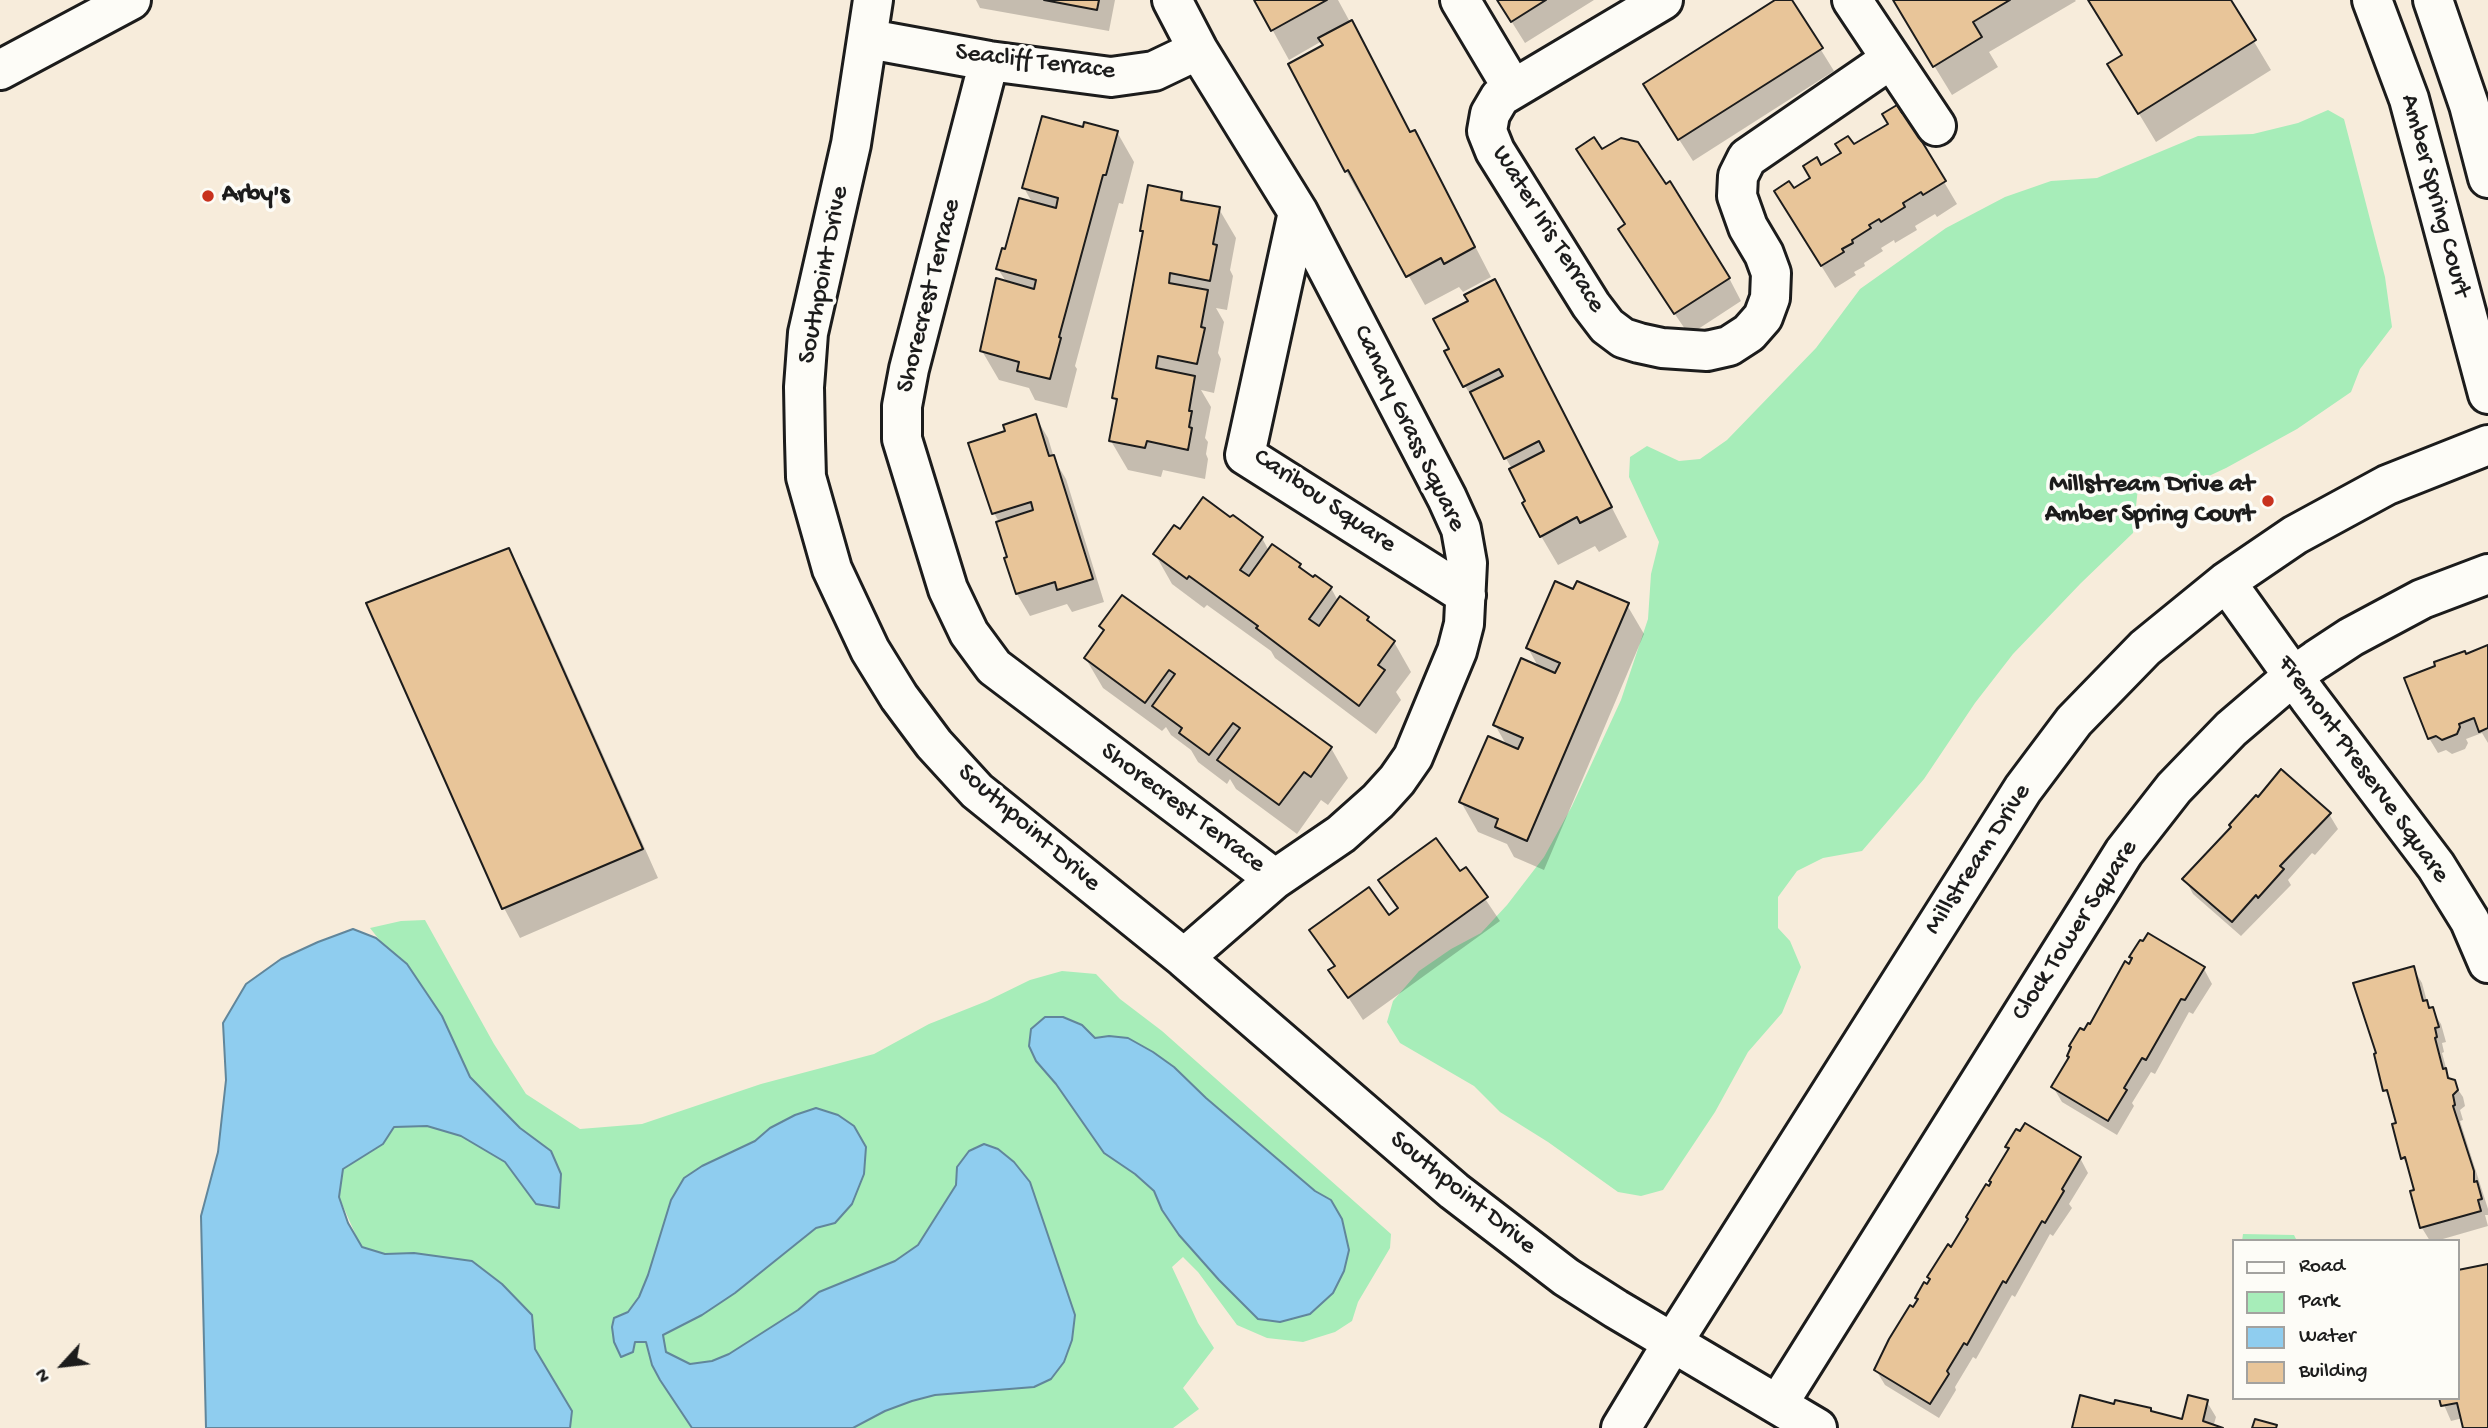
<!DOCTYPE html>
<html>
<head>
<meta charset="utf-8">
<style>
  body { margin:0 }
  #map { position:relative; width:2488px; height:1428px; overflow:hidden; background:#f7ecdb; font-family:"Gochi Hand",sans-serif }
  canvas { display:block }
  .legend { position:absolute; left:2232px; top:1239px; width:228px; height:161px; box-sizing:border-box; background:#fdfcf7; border:2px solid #a3a29f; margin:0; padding:9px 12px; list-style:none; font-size:21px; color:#1c1c1c }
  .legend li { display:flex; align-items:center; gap:14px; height:35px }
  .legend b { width:35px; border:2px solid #a3a29f }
  .north { position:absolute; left:28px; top:1330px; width:70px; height:70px; -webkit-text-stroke:5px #fdfcf7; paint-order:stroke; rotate:243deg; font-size:19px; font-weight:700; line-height:28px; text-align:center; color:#1c1c1c }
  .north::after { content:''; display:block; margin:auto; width:24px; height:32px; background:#1c1c1c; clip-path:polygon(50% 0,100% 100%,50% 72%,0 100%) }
</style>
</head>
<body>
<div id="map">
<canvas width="2488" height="1428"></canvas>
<ul class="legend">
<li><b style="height:9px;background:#fdfcf7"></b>Road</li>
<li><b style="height:19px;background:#a7edb9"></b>Park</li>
<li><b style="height:19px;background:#8fcdef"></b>Water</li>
<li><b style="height:19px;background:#e8c599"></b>Building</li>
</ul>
<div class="north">N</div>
</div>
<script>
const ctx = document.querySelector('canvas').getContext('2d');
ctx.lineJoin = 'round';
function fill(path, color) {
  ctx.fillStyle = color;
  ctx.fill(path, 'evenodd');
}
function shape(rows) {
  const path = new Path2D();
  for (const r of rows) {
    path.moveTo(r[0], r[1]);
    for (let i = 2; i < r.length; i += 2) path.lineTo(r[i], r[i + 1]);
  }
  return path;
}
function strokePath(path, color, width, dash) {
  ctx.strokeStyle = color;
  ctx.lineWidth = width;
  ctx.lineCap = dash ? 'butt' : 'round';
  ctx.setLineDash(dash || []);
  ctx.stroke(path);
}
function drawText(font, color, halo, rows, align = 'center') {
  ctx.font = font + ' "Gochi Hand",sans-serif';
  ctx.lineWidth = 7;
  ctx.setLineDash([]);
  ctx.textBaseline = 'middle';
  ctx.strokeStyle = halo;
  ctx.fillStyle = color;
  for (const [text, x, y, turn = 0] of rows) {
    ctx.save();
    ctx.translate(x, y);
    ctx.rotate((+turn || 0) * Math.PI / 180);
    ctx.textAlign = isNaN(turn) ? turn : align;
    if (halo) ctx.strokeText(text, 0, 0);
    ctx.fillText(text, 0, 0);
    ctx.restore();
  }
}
const green = shape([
  [2328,110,2344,119,2385,277,2392,327,2360,369,2351,392,2297,429,2226,468,2183,488,2170,479,2153,476,2138,488,2133,533,2081,583,2013,654,1975,703,1924,779,1862,851,1823,858,1797,871,1778,897,1778,928,1790,941,1801,967,1782,1013,1748,1052,1715,1112,1663,1190,1641,1196,1618,1192,1548,1142,1500,1112,1474,1086,1400,1043,1387,1022,1393,1001,1419,971,1451,949,1481,933,1507,905,1544,857,1572,806,1621,700,1648,619,1651,574,1659,542,1629,477,1630,457,1647,446,1679,461,1700,459,1727,440,1816,348,1860,289,1946,228,2005,197,2051,181,2097,178,2198,136,2253,134,2298,123],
  [425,920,494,1044,526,1094,580,1129,642,1124,761,1084,874,1054,929,1024,987,1001,1030,980,1062,971,1096,974,1120,999,1162,1031,1391,1234,1390,1248,1358,1302,1352,1321,1335,1332,1303,1342,1267,1338,1237,1325,1198,1272,1183,1257,1172,1267,1198,1323,1214,1348,1183,1388,1199,1409,1173,1428,853,1428,885,1411,912,1401,934,1395,1035,1387,1051,1379,1075,1315,1030,1182,1014,1162,998,1149,984,1144,957,1167,956,1184,918,1245,895,1261,819,1292,798,1310,729,1354,712,1361,690,1364,666,1352,663,1335,702,1315,735,1293,816,1228,835,1223,816,1108,795,1115,770,1128,755,1141,702,1166,671,1200,648,1275,639,1297,628,1312,635,1342,646,1341,652,1365,660,1380,692,1428,570,1428,572,1411,535,1349,532,1315,502,1284,471,1261,414,1253,385,1254,361,1247,339,1197,343,1169,383,1144,394,1127,427,1126,461,1136,505,1162,536,1204,551,1151,520,1128,470,1077,442,1016,407,964,385,947,370,928,401,921],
  [1045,1017,1063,1017,1082,1025,1095,1038,1128,1038,1153,1052,1174,1067,1206,1098,1315,1191,1332,1200,1280,1322,1258,1319,1219,1280,1179,1235,1162,1210,1154,1191,1135,1174,1036,1061],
  [2243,1234,2294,1235,2297,1241,2242,1241]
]);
const water = shape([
  [353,929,376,938,407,964,442,1016,470,1077,520,1128,551,1151,561,1174,559,1208,536,1204,505,1162,461,1136,427,1126,394,1127,383,1144,343,1169,339,1197,348,1223,362,1247,385,1254,414,1253,472,1261,502,1284,532,1315,535,1349,572,1411,570,1428,206,1428,201,1216,218,1152,226,1080,223,1023,246,984,281,959,318,942,353,929],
  [1045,1017,1063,1017,1082,1025,1095,1038,1109,1036,1128,1038,1153,1052,1174,1067,1206,1098,1315,1191,1331,1200,1342,1219,1349,1250,1344,1271,1333,1293,1310,1314,1280,1322,1258,1319,1219,1280,1179,1235,1162,1210,1154,1191,1135,1174,1104,1153,1056,1084,1036,1061,1029,1046,1031,1029,1045,1017],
  [816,1108,838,1115,854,1126,866,1147,864,1174,852,1204,835,1223,816,1228,735,1293,702,1315,663,1335,666,1352,690,1364,712,1361,729,1354,798,1310,819,1292,895,1261,918,1245,956,1185,957,1167,969,1151,984,1144,998,1149,1014,1162,1030,1182,1075,1315,1072,1340,1064,1362,1051,1379,1034,1387,935,1395,912,1401,885,1411,853,1428,692,1428,660,1380,652,1365,646,1342,635,1342,633,1352,621,1357,614,1342,612,1327,614,1318,628,1312,639,1297,648,1275,671,1200,684,1178,702,1166,755,1141,770,1128,795,1115,816,1108]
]);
const shadow = shape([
  [976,0,1115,0,1109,31,980,8],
  [1256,0,1338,0,1411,134,1431,161,1491,277,1463,292,1459,287,1425,305,1366,199,1363,201,1346,171,1291,65,1325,46,1322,41,1289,60],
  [1498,0,1594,0,1525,43],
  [1778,0,1790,0,1834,71,1693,161,1658,107],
  [1894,0,2075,0,2076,1,1989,52,1998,67,1952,95],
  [2088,0,2229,0,2271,70,2156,142,2127,94,2123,56],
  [1084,129,1117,132,1134,162,1123,204,1119,203,1075,366,1077,369,1067,408,1035,400,1029,388,999,380,982,351,1007,283,998,269,1033,204,1024,188],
  [1854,147,1944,182,1957,204,1937,217,1935,214,1915,226,1917,230,1895,243,1894,240,1881,248,1883,251,1864,263,1865,266,1854,272,1856,275,1835,288,1789,214,1793,190,1812,179,1821,167],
  [1578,150,1602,151,1729,278,1741,301,1689,335,1633,252,1626,226],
  [1181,194,1185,201,1219,209,1236,238,1230,270,1233,276,1227,310,1216,308,1224,322,1218,353,1221,359,1214,393,1201,390,1211,407,1205,438,1208,442,1206,454,1208,459,1205,479,1163,470,1161,477,1128,470,1111,441,1118,404,1114,398,1144,235,1141,230],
  [1495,281,1627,537,1599,552,1595,546,1558,565,1541,536,1512,469,1446,352,1451,349,1470,302],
  [1035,416,1048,438,1055,461,1066,479,1104,602,1072,612,1067,604,1030,616,1017,594,1006,559,1009,558,999,522,994,513,1007,432],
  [1180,532,1262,538,1269,551,1300,565,1304,573,1331,588,1338,601,1367,618,1372,627,1394,642,1411,672,1396,692,1401,700,1376,734,1275,658,1271,651,1207,605,1204,608,1172,584,1155,554],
  [508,550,525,580,658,878,520,938,504,908,369,604],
  [1574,591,1627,605,1644,634,1544,870,1514,857,1507,844,1478,832,1461,802,1507,746,1495,725,1539,668,1528,648],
  [1101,626,1331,748,1348,778,1328,805,1321,800,1297,834,1236,789,1230,779,1227,784,1198,762,1191,750,1171,735,1166,727,1162,731,1103,688,1086,659,1105,632],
  [2488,647,2488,743,2482,733,2466,739,2468,743,2465,749,2452,754,2446,750,2438,753,2429,738,2466,656],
  [2329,814,2338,829,2315,855,2312,853,2288,880,2291,885,2241,936,2193,894,2185,879,2233,827],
  [1465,869,1500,921,1363,1020,1331,971,1335,968,1311,931,1389,918,1399,910,1381,880,1459,874],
  [2413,968,2422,983,2428,1005,2441,1024,2446,1042,2442,1043,2444,1052,2442,1053,2448,1075,2463,1097,2465,1106,2460,1110,2463,1120,2460,1121,2488,1209,2488,1215,2485,1215,2488,1226,2436,1241,2430,1241,2422,1228,2412,1193,2416,1192,2410,1170,2403,1158,2398,1124,2392,1102,2385,1090],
  [2204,969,2212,984,2193,1014,2189,1012,2155,1074,2151,1072,2132,1103,2134,1106,2117,1135,2062,1102,2053,1087,2084,1033],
  [2007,1147,2080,1158,2088,1173,2069,1204,2072,1208,2053,1236,2050,1234,2015,1297,2012,1295,1976,1359,1973,1357,1955,1387,1956,1390,1939,1418,1885,1385,1876,1370,1919,1301,1917,1298,1927,1287,1989,1188,2009,1150],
  [2488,1266,2488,1428,2465,1428,2463,1418,2451,1421,2441,1398,2458,1398],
  [2207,1402,2216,1417,2214,1424,2216,1428,2073,1428,2183,1421]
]);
const building = shape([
  [1044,0,1099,0,1097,10,1044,0],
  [1254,0,1327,0,1271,31,1254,0],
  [1497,0,1546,0,1511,22,1497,0],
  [1775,0,1792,0,1823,48,1678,140,1643,84,1775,0],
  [1893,0,2010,0,1973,22,1982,37,1933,67,1893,0],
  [2088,0,2231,0,2256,40,2138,114,2107,64,2122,55,2088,0],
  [1352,20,1410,132,1415,130,1475,247,1444,264,1441,258,1406,277,1348,170,1345,172,1288,64,1323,45,1318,38,1352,20],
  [1897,105,1902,113,1904,112,1946,181,1923,195,1921,192,1903,203,1905,207,1881,222,1879,219,1869,225,1871,228,1852,240,1853,243,1842,249,1844,252,1821,266,1774,191,1789,181,1794,188,1810,178,1803,166,1817,157,1821,165,1841,153,1835,144,1848,136,1854,144,1888,124,1882,114,1897,105],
  [1042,116,1083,127,1084,122,1118,131,1106,175,1103,175,1059,337,1061,338,1050,379,1017,371,1019,362,980,351,996,278,1034,289,1036,280,996,269,1002,248,1005,249,1019,198,1056,208,1058,198,1022,188,1042,116],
  [1594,137,1602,149,1621,138,1638,142,1666,184,1670,181,1730,278,1674,314,1618,229,1625,224,1576,149,1594,137],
  [1148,185,1182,192,1181,200,1220,207,1213,244,1217,245,1210,281,1170,273,1169,283,1208,290,1201,327,1205,328,1197,364,1158,356,1156,368,1195,376,1189,411,1192,411,1189,427,1192,428,1188,450,1147,441,1145,448,1109,441,1117,399,1112,398,1143,231,1140,231,1148,185],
  [1495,279,1612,507,1580,523,1577,517,1540,537,1522,503,1525,501,1509,469,1544,451,1539,441,1504,459,1470,392,1503,376,1499,369,1463,387,1444,351,1449,349,1433,319,1468,301,1464,295,1495,279],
  [1036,414,1049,456,1054,455,1093,579,1057,590,1055,582,1016,594,1004,558,1007,557,996,522,1033,510,1031,502,992,514,968,443,1005,431,1003,425,1036,414],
  [1203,497,1230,517,1233,515,1263,537,1240,570,1249,576,1272,544,1301,564,1299,567,1313,577,1315,575,1332,587,1309,619,1319,626,1340,596,1369,617,1367,620,1395,641,1378,665,1385,670,1359,706,1256,628,1258,626,1189,576,1187,579,1153,554,1174,525,1180,529,1203,497],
  [509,548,643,849,502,909,366,603,509,548],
  [1555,581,1573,589,1577,581,1629,603,1527,841,1495,827,1498,819,1459,802,1488,736,1518,749,1523,738,1493,725,1521,658,1555,673,1560,663,1526,648,1555,581],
  [1122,595,1332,747,1311,777,1304,772,1279,805,1217,760,1240,728,1233,723,1209,755,1179,733,1182,728,1152,706,1175,674,1169,670,1145,703,1084,658,1104,630,1099,626,1122,595],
  [2488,645,2488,728,2479,732,2474,718,2459,724,2460,727,2457,734,2442,740,2436,736,2428,739,2404,678,2435,666,2434,662,2465,651,2466,654,2488,645],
  [2281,769,2331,813,2280,866,2284,869,2258,898,2256,895,2232,922,2182,879,2231,827,2229,825,2256,795,2258,797,2281,769],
  [1436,838,1460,871,1466,867,1488,897,1348,998,1328,970,1335,966,1309,930,1369,887,1389,915,1398,908,1378,880,1436,838],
  [2148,933,2205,967,2185,1000,2181,999,2146,1060,2142,1058,2124,1088,2127,1090,2108,1121,2051,1087,2069,1057,2067,1056,2071,1047,2069,1046,2080,1028,2084,1030,2088,1023,2090,1024,2125,961,2129,964,2132,958,2129,957,2140,940,2143,941,2148,933],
  [2414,966,2423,1001,2427,1000,2429,1008,2433,1007,2439,1027,2435,1028,2437,1037,2435,1038,2443,1069,2446,1068,2448,1078,2455,1080,2458,1090,2453,1095,2455,1105,2453,1106,2474,1171,2474,1182,2477,1181,2482,1199,2478,1200,2481,1211,2420,1228,2410,1191,2414,1190,2405,1157,2401,1159,2392,1124,2396,1123,2387,1090,2383,1091,2374,1054,2376,1053,2353,983,2414,966],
  [2025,1123,2081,1157,2062,1189,2064,1191,2045,1223,2042,1221,2006,1283,2003,1281,1967,1345,1964,1343,1947,1371,1949,1374,1930,1404,1874,1370,1889,1339,1910,1305,1913,1307,1918,1299,1915,1298,1924,1282,1927,1284,1930,1279,1927,1277,1948,1244,1951,1247,1968,1219,1966,1217,1986,1184,1989,1186,1991,1182,1989,1181,2009,1148,2005,1147,2016,1129,2020,1131,2025,1123],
  [2488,1264,2488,1428,2463,1428,2457,1403,2441,1406,2439,1398,2458,1398,2458,1270,2488,1264],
  [2080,1395,2114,1404,2115,1400,2151,1408,2151,1411,2182,1419,2188,1395,2208,1400,2203,1421,2223,1428,2072,1428,2080,1395],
  [2255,1419,2277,1425,2276,1428,2252,1428,2255,1419]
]);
const minor = shape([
  [873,0,851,144,808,333,804,387,805,441,806,477,832,569,870,650,899,697,934,744,977,791,1184,958,1454,1191,1566,1277,1616,1309,1817,1428],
  [1172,0,1198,50,1298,212,1447,498,1461,529,1467,563,1464,624,1457,651,1413,757,1397,780,1378,801,1341,834,1275,879,1184,958],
  [1460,0,1513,89],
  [1663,0,1500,97,1490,114,1487,131,1495,151,1591,305,1607,326,1623,338,1639,343,1662,348,1707,351,1729,346,1749,333,1763,317,1770,298,1771,273,1764,254,1748,227,1737,196,1738,176,1747,158,1891,59],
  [1852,0,1936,126],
  [2372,0,2409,99,2488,394],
  [2433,0,2469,105,2488,178],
  [869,39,989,61,1111,77,1154,71,1198,50],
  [989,61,909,369,902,406,902,439,948,589,969,633,994,667,1275,879],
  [0,70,131,0],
  [1298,212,1245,455,1466,595],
  [2226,582,2309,698,2436,866,2470,921,2488,963],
  [1778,1404,2124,852,2174,788,2231,729,2293,676,2316,660,2351,637,2422,599,2488,574],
  [1621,1428,1673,1342,2023,789,2074,721,2145,648,2226,582,2295,535,2387,485,2488,445]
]);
const markers = [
  [208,196,7,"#c8321e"],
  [2268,501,7,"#c8321e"]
];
const streetNames = [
  ["Seacliff Terrace",1035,63,7],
  ["Amber Spring Court",2434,196,75],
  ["Water Iris Terrace",1547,230,58],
  ["Southpoint Drive",825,275,-79],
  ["Shorecrest Terrace",930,296,-76],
  ["Canary Grass Square",1408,429,64],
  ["Caribou Square",1324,502,34],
  ["Fremont Preserve Square",2362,770,54],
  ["Shorecrest Terrace",1182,809,37],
  ["Southpoint Drive",1028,829,41],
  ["Millstream Drive",1979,860,-57],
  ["Clock Tower Square",2076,931,-57],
  ["Southpoint Drive",1462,1194,39]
];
const poiNames = [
  ["Arby's",222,196],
  ["Millstream Drive at",2254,486,"right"],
  ["Amber Spring Court",2254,516,"right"]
];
fill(green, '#a7edb9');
fill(water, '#8fcdef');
strokePath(water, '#61869b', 2);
fill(shadow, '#0003');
fill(building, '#e8c599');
strokePath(building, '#1c1c1c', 2);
strokePath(minor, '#1c1c1c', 44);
strokePath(minor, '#fdfcf7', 38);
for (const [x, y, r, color] of markers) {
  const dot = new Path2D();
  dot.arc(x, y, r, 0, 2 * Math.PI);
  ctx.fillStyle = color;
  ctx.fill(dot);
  strokePath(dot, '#fdfcf7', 2.5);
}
drawText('26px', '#1c1c1c', '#fdfcf7', streetNames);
drawText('bold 26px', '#1c1c1c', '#fdfcf7', poiNames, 'left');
</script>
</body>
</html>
